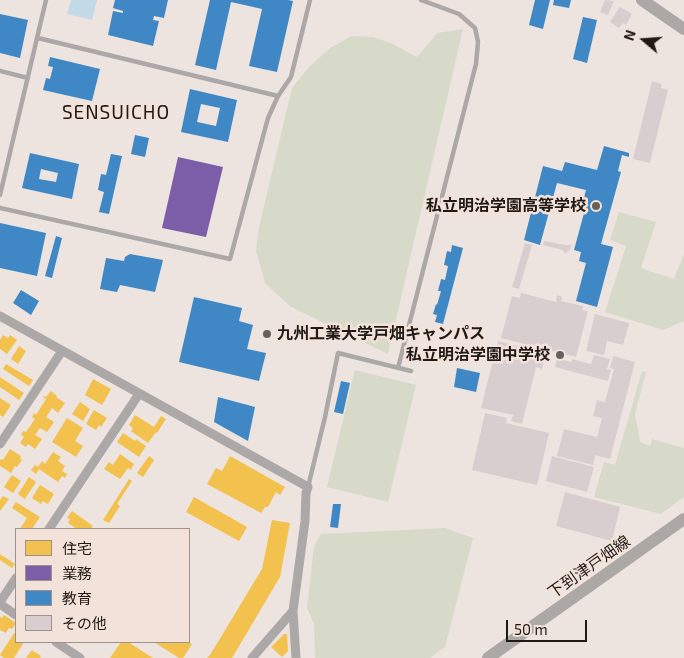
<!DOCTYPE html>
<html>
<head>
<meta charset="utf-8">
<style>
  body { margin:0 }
  #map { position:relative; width:684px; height:658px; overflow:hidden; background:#ede4e0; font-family:"Exo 2","Noto Sans JP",sans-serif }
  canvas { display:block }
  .legend { position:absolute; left:15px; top:528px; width:175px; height:115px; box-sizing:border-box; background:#f3e2da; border:1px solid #9e928c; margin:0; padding:6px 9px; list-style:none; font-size:15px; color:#1f1a16 }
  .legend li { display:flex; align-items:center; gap:10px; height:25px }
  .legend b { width:25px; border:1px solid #9e928c }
  .north { position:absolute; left:619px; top:15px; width:50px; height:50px; -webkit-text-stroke:4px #f3e2da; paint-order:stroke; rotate:288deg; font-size:14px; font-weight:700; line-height:20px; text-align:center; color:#1f1a16 }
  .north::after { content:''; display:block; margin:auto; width:18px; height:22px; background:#1f1a16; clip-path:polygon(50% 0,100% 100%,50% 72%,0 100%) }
  .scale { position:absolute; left:506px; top:620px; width:81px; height:22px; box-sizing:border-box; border:2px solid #1f1a16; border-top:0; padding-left:6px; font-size:15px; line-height:18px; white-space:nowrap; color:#1f1a16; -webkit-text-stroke:4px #f3e2da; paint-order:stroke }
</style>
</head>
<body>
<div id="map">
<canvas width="684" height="658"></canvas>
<ul class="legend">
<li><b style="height:14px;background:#f2c14e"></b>住宅</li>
<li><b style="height:14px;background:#7b5ea7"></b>業務</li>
<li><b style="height:14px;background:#3f88c5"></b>教育</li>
<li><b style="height:14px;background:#d8cecf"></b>その他</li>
</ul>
<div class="north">N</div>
<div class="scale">50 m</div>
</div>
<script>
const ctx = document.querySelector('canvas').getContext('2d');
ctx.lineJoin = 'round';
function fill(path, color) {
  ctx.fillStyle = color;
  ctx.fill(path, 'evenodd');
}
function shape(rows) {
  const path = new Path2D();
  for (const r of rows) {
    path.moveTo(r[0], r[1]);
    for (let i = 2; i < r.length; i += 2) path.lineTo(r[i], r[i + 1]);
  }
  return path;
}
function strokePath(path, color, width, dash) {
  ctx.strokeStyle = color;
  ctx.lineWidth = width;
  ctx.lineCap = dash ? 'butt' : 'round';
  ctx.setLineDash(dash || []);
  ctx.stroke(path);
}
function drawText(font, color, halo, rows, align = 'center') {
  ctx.font = font + ' "Exo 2","Noto Sans JP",sans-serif';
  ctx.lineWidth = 5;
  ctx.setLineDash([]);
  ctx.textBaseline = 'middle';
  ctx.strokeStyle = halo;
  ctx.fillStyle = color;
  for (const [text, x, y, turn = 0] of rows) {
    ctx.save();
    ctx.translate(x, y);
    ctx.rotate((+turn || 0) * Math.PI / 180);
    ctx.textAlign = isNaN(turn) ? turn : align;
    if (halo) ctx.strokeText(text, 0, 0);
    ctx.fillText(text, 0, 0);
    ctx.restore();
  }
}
const green = shape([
  [463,29,388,354,291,307,265,283,256,251,259,227,292,88,309,67,330,48,352,36,373,37,391,43,417,57,437,33],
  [619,212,656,222,641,268,674,279,684,254,684,321,663,330,605,312,626,246,610,240],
  [355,370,416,385,388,502,327,487],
  [642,371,646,372,635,414,640,442,650,446,652,439,684,448,684,497,661,514,594,497,604,462,615,465],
  [445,528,473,538,445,647,430,658,315,658,314,624,307,608,314,546,321,534]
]);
const water = shape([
  [71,0,97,0,92,20,67,14]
]);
const homes = shape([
  [3,335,8,338,10,335,17,340,7,354,0,349,0,340],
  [19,346,26,351,18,364,11,359],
  [6,364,33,380,29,386,3,369],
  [0,377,24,393,19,400,0,387],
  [93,379,111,389,102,405,85,395],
  [51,391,57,396,56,397,65,403,58,413,52,408,46,417,54,422,47,432,40,428,35,435,42,439,35,449,28,444,26,447,20,443,24,437,21,435,23,431,26,432,35,419,32,417,34,413,36,415,46,399,43,397,44,396,46,397],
  [0,398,11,405,3,417,0,415],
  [80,402,90,409,83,421,72,414],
  [94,410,107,418,101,427,99,425,96,430,86,424],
  [135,415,154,427,161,416,166,419,157,433,156,432,148,443,131,431,133,428,129,425],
  [67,418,83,428,75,441,83,446,76,457,52,442],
  [123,433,135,441,136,439,146,446,139,457,117,442],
  [10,449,21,456,20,459,22,460,17,467,15,466,11,473,0,466,0,461,1,459,3,460],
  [53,452,61,457,58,461,65,466,62,471,67,474,65,478,62,476,58,482,39,469,36,474,31,470,35,465,38,467,42,461,45,464],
  [120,454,134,464,131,470,128,468,120,479,104,469,109,462,113,465],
  [149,456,154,460,143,477,137,473],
  [230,456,285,487,280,495,276,492,268,507,265,507,261,513,207,484,216,468,222,471],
  [12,475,21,481,13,493,4,487],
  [29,477,36,482,25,499,18,494],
  [129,479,132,481,117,504,120,506,109,523,103,520],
  [40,485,54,494,48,504,43,501,41,504,32,498],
  [3,496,9,499,0,511,0,500],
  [194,497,247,527,239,541,186,512],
  [16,502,40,517,32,529,20,529,27,518,12,508],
  [72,511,93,526,90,529,85,528,84,529,77,529,68,523,70,519,67,518],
  [272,520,290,523,280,577,232,658,207,658,210,655,262,569],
  [0,554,15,564,12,568,0,560],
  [4,615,16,623,12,629,9,628,6,633,0,630,0,617,2,618],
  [14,633,16,634,16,642,24,642,14,658,4,658,0,655],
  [284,634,287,634,288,651,282,657,271,647],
  [121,642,128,642,153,658,110,658],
  [154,642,188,642,192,644,183,658,179,658],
  [32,650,41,656,40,658,26,658]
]);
const offices = shape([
  [178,157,223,167,206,237,162,228]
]);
const schools = shape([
  [115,0,168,0,164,18,154,16,153,20,159,21,153,46,108,35,113,11,123,13,123,11,113,8],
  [210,0,288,0,293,1,277,72,249,66,262,9,231,2,216,70,195,65],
  [535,0,550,0,543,29,529,25],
  [554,0,571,0,569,8,553,5],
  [0,14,28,20,20,58,0,53],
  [583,17,597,20,587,63,573,59],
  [50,57,100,69,92,101,43,90,46,78,50,79,53,67,48,66],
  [190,89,237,100,228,142,181,132],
  [201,104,220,108,216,126,197,122],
  [135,135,149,138,145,157,131,154],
  [604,146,629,153,629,157,622,155,618,171,621,172,601,244,613,247,597,307,576,301,586,263,579,261,581,252,574,250,587,202,583,201,586,190,557,183,540,245,524,240,543,166,562,171,565,162,597,170],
  [30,153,79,164,72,199,22,188],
  [41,169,58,173,56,182,39,179],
  [111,154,122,156,109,214,99,212,104,192,98,190,101,174,106,175],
  [0,223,46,233,37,276,0,268],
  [56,236,62,238,52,278,45,276],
  [452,245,463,248,443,324,435,322,437,315,433,314,436,304,437,305,441,291,438,291,441,279,445,280,448,266,444,265,447,251,451,252],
  [130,254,163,260,155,292,120,285,117,292,100,289,106,258,124,261,125,257],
  [21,290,39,301,31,315,13,303],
  [194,297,242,308,239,321,253,325,247,349,266,353,259,381,179,362],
  [457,368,480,373,476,392,454,387],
  [341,381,350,383,343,414,334,412],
  [218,397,255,407,248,441,214,422],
  [333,504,341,504,338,528,330,527]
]);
const building = shape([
  [605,0,614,1,608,15,600,12],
  [620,7,632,14,626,25,623,23,619,28,610,22],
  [652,81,662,84,661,88,668,90,650,163,633,159],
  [544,241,565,245,572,245,570,250,565,254,563,250,543,245],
  [525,243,532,245,519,289,512,287],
  [521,293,556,302,557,295,562,297,561,301,583,306,582,310,588,311,576,357,501,338,512,296,520,298],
  [595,314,629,323,623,345,607,341,604,355,586,351],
  [498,341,546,353,542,369,536,367,522,424,511,421,513,415,481,408],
  [594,355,610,359,607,369,611,370,608,381,555,367,557,358,571,362,572,359,591,364],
  [613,356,635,362,610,459,595,455,593,465,557,456,564,429,597,437,602,418,593,416,597,400,605,402,614,369,610,368],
  [485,413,507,418,506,423,549,433,537,485,472,470],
  [552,456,594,467,587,492,546,481],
  [565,492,620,507,612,541,556,526]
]);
const lane = shape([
  [38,38,278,96],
  [0,71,28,78],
  [0,195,46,0],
  [0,208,230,259,268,118,278,96,291,77,310,0],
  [398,368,476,64,478,42,475,28,459,14,421,0],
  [308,487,325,417,338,353,411,371]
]);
const street = shape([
  [0,316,308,487,306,493,305,521,293,611,296,658],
  [0,444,62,351],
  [49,529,139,394],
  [0,602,16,578],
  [0,604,16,615],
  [56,642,80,658],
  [252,658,293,611]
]);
const secondary = shape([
  [642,0,684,29],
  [488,658,684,519]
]);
const markers = [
  [596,206,5,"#67615d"],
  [267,334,5,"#67615d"],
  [560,355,5,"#67615d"]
];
const poiNames = [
  ["私立明治学園高等学校",586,206],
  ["九州工業大学戸畑キャンパス",277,334,"left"],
  ["私立明治学園中学校",550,355]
];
const streetNames = [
  ["下到津戸畑線",589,567,-35]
];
const quarterNames = [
  ["SENSUICHO",116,113]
];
fill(green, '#d7dac8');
fill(water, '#c2d9e7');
fill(homes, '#f2c14e');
fill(offices, '#7b5ea7');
fill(schools, '#3f88c5');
fill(building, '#d8cecf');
strokePath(lane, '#aca8a8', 4.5);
strokePath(street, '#aca8a8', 9);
strokePath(secondary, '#aca8a6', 12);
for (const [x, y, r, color] of markers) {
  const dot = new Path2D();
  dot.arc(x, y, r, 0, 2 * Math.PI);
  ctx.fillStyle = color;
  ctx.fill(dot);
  strokePath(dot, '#f3e2da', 2);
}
drawText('bold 16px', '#1f1a16', '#f3e2da', poiNames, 'right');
drawText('16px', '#1f1a16', '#f3e2da', streetNames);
ctx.letterSpacing = '1px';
drawText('19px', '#1f1a16', '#f3e2da', quarterNames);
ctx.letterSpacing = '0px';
</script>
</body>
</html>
